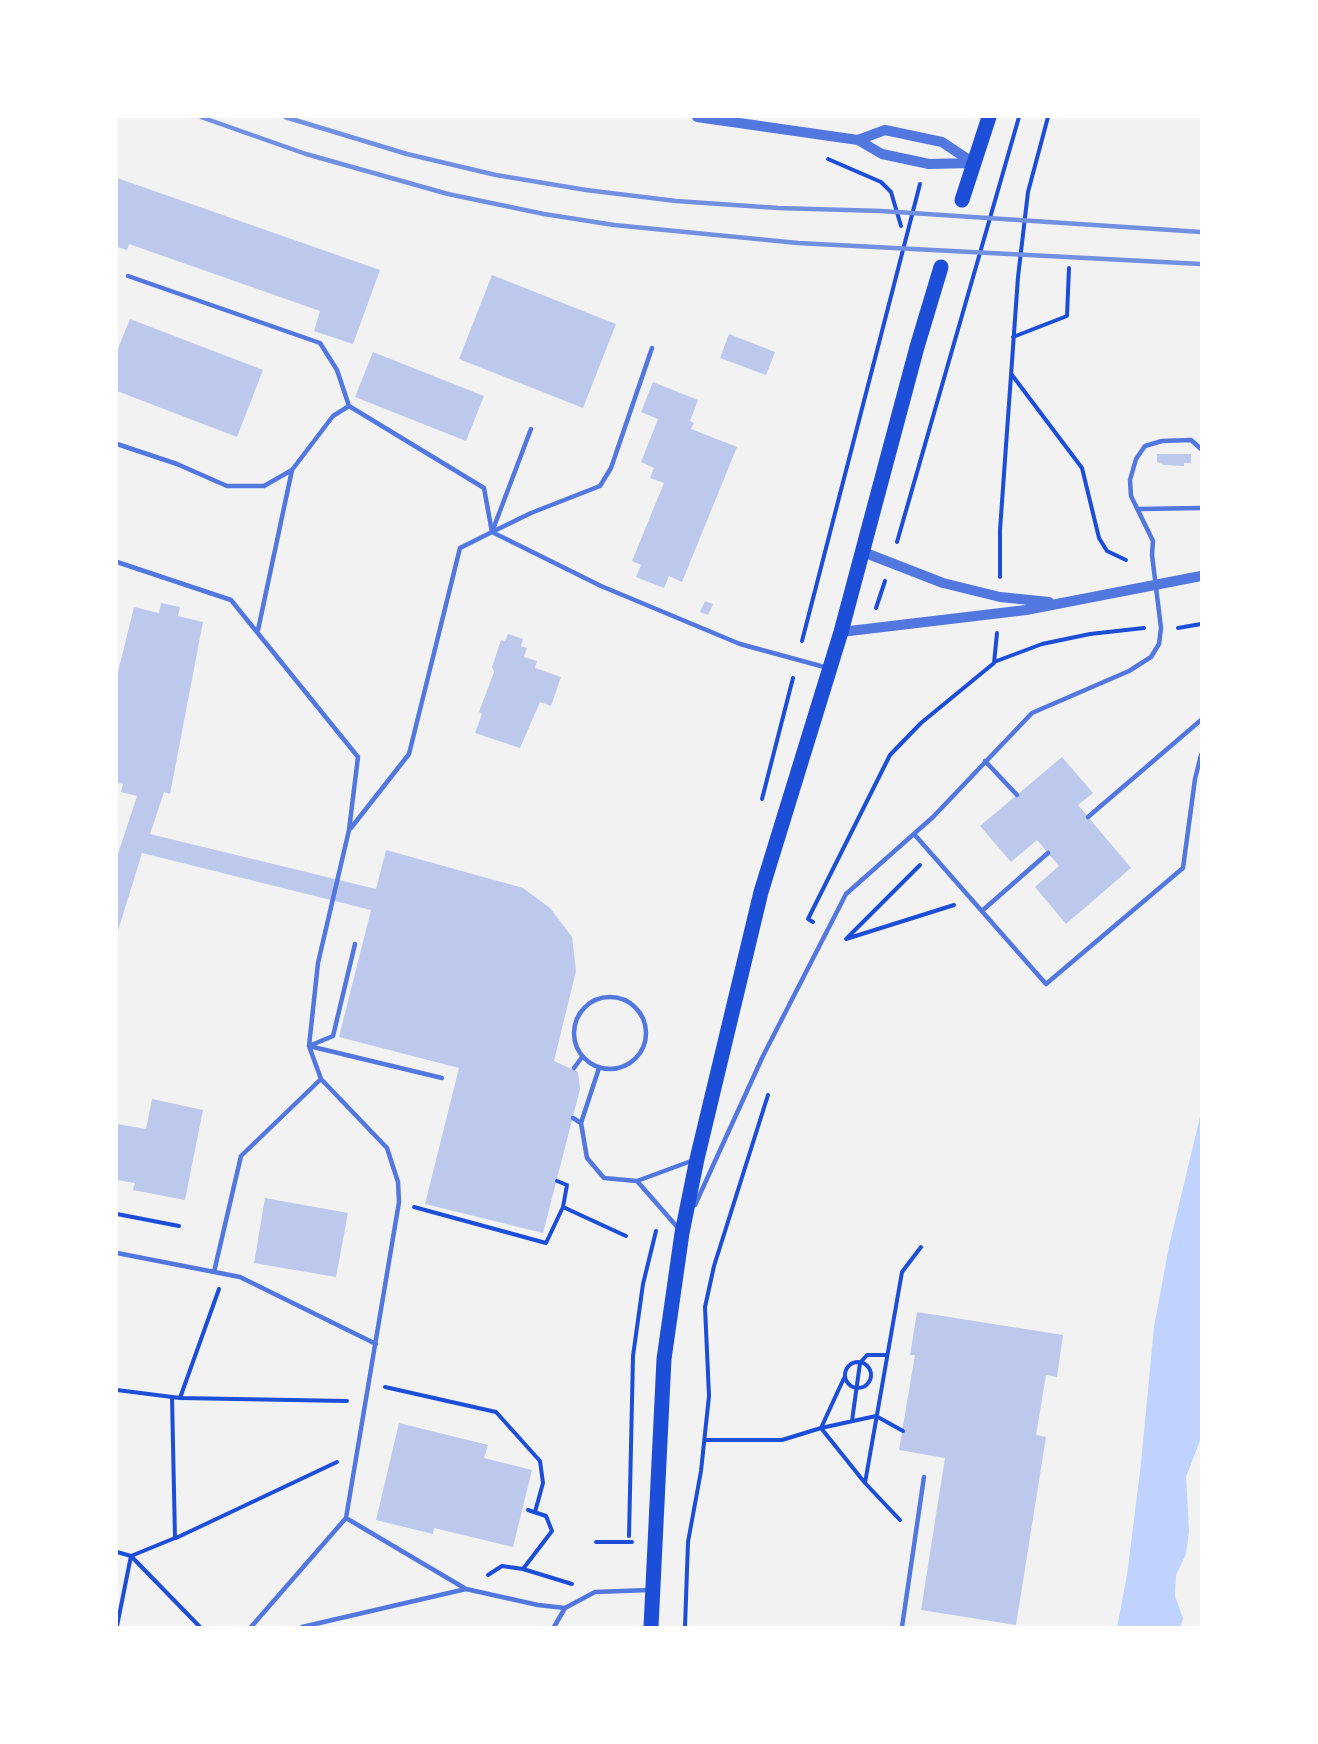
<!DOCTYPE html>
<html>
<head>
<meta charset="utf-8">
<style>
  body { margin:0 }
  #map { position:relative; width:1318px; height:1744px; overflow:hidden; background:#f2f2f2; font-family:Lato,sans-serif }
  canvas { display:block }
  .frame { position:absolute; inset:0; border:118px solid #fff; pointer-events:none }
</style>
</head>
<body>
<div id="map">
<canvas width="1318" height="1744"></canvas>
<div class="frame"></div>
</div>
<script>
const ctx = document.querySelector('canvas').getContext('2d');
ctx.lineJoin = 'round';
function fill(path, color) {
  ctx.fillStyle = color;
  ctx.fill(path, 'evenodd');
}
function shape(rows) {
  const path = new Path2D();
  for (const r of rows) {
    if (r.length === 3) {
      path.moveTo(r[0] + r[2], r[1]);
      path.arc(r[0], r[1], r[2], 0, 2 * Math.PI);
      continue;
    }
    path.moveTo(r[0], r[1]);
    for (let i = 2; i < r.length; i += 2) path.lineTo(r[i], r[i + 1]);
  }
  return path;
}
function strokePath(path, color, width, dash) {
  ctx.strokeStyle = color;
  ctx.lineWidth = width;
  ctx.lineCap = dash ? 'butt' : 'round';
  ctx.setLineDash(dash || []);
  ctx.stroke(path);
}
const water = shape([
  [1201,1113,1201,1438,1186,1477,1189,1531,1186,1554,1176,1575,1175,1596,1183,1618,1180,1627,1117,1627,1127,1575,1141,1463,1154,1327,1169,1246]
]);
const building = shape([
  [117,178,380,270,353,344,314,331,320,311,129,244,127,250,117,247],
  [492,275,616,324,583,408,459,359],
  [130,319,263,370,237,437,117,391,117,351],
  [729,334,775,352,766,375,720,358],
  [373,352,484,396,466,441,355,397],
  [653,382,698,400,690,421,694,423,691,429,737,447,682,582,669,576,664,588,636,577,641,565,632,561,664,483,650,478,654,468,641,462,658,419,641,412],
  [1157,454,1191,454,1191,463,1184,463,1184,466,1164,465,1157,462],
  [705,601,713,604,708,615,700,612],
  [161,603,180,607,178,616,203,622,170,794,164,792,150,834,376,889,386,850,523,888,550,908,572,937,576,971,554,1061,578,1072,580,1089,543,1233,425,1204,459,1068,339,1037,371,910,142,853,117,934,117,857,137,796,121,792,123,784,117,783,117,676,134,607,159,613],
  [508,634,523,639,521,646,527,648,524,657,537,661,535,668,561,677,551,706,540,702,520,748,475,733,482,714,479,712,494,672,492,667,501,640,505,641],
  [1062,757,1093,793,1078,805,1131,868,1066,924,1035,887,1059,866,1037,840,1011,862,980,826],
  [152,1099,203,1110,185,1200,133,1190,135,1183,117,1180,117,1124,146,1129],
  [265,1198,348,1213,336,1277,254,1263],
  [917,1312,1063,1335,1057,1377,1046,1375,1036,1435,1046,1437,1016,1625,921,1610,945,1458,899,1450,915,1355,910,1355],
  [399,1423,488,1445,484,1458,532,1470,513,1547,434,1528,433,1534,376,1520]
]);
const path = shape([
  [828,159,881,182,891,192,901,226],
  [1013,337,1067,316,1069,268],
  [1012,375,1082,468,1099,538,1107,551,1126,560],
  [897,542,1019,117],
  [1000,577,1000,530,1018,277,1028,192,1048,117],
  [876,608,885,581],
  [1178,628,1201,624],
  [802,641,920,184],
  [994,662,1042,644,1090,634,1144,628],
  [762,799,793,678],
  [813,922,808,919,890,755,921,723,994,663,997,633],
  [847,938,920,865],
  [846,939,954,905],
  [557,1181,567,1185,563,1207],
  [414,1207,546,1243,563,1207,626,1236],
  [117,1214,179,1226],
  [858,1375,13],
  [844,1378,821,1428,865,1483,900,1520],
  [385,1387,496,1412,540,1461,543,1483,535,1512],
  [117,1390,180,1398,347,1401],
  [180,1398,219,1289],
  [852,1421,860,1363,867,1355,886,1355],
  [706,1440,782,1440,821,1428,876,1416,903,1431],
  [865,1483,902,1272,921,1247],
  [629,1536,633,1356,643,1284,656,1231],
  [176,1538,337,1462],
  [596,1542,632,1542],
  [117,1552,131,1556,175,1538,172,1397],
  [131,1556,200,1627],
  [523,1569,552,1531,546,1516,528,1510],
  [488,1575,502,1566,523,1569,572,1584],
  [117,1626,131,1556],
  [685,1627,688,1542,701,1471,709,1396,705,1307,714,1266,768,1095]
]);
const service = shape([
  [128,276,320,343,337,370,349,406],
  [531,429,492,532,531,513,600,486,611,468,652,348],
  [117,444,177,464,227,486,264,486,292,470,333,416,349,406,484,488,492,532],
  [1139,509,1201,508],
  [117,562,231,600,358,757,349,830,318,963,309,1046,321,1079,387,1148,398,1182,399,1202,346,1518,466,1589],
  [258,630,292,470],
  [985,761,1017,795],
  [1088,817,1201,720],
  [351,828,409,754,460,548,492,532,601,586,740,644,828,668],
  [914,834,1046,984,1183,868,1195,779,1201,755],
  [983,910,1048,853],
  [610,1033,36],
  [309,1046,442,1078],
  [309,1046,333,1036,355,944],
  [574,1068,582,1057],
  [599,1068,581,1123,587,1158,604,1178,637,1181],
  [573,1118,581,1123],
  [695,1205,763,1056,846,894,933,817,1032,713,1129,671,1151,657,1159,644,1161,628,1152,555,1153,541,1131,496,1130,480,1136,459,1145,446,1162,441,1191,440,1201,449],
  [679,1229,637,1181,694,1160],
  [117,1253,240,1277,376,1344],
  [214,1272,241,1156,321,1079],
  [251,1627,346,1518],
  [302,1627,466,1589,538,1605,565,1608],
  [554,1627,565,1608,595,1592,649,1590],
  [902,1627,924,1477]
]);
const tertiary = shape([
  [697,117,858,140,882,154,929,164,972,163],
  [858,140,885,130,942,142,972,162],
  [863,552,943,583,1000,597,1049,602],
  [841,632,1026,610,1201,576]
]);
const primary = shape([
  [962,200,989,117],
  [651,1627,664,1359,682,1233,697,1159,761,892,841,632,917,347,941,267]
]);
const rail = shape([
  [201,117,306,154,448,194,544,214,614,225,798,243,1201,264],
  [285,117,407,154,496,175,586,190,676,201,778,208,881,211,1201,232]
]);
fill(water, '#bfd3fe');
fill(building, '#bdc9ec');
strokePath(path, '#1d4ed8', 4);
strokePath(service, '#5277de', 4.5);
strokePath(tertiary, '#5277de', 10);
strokePath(primary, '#1d4ed8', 15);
strokePath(rail, '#7290e2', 4.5);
</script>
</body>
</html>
